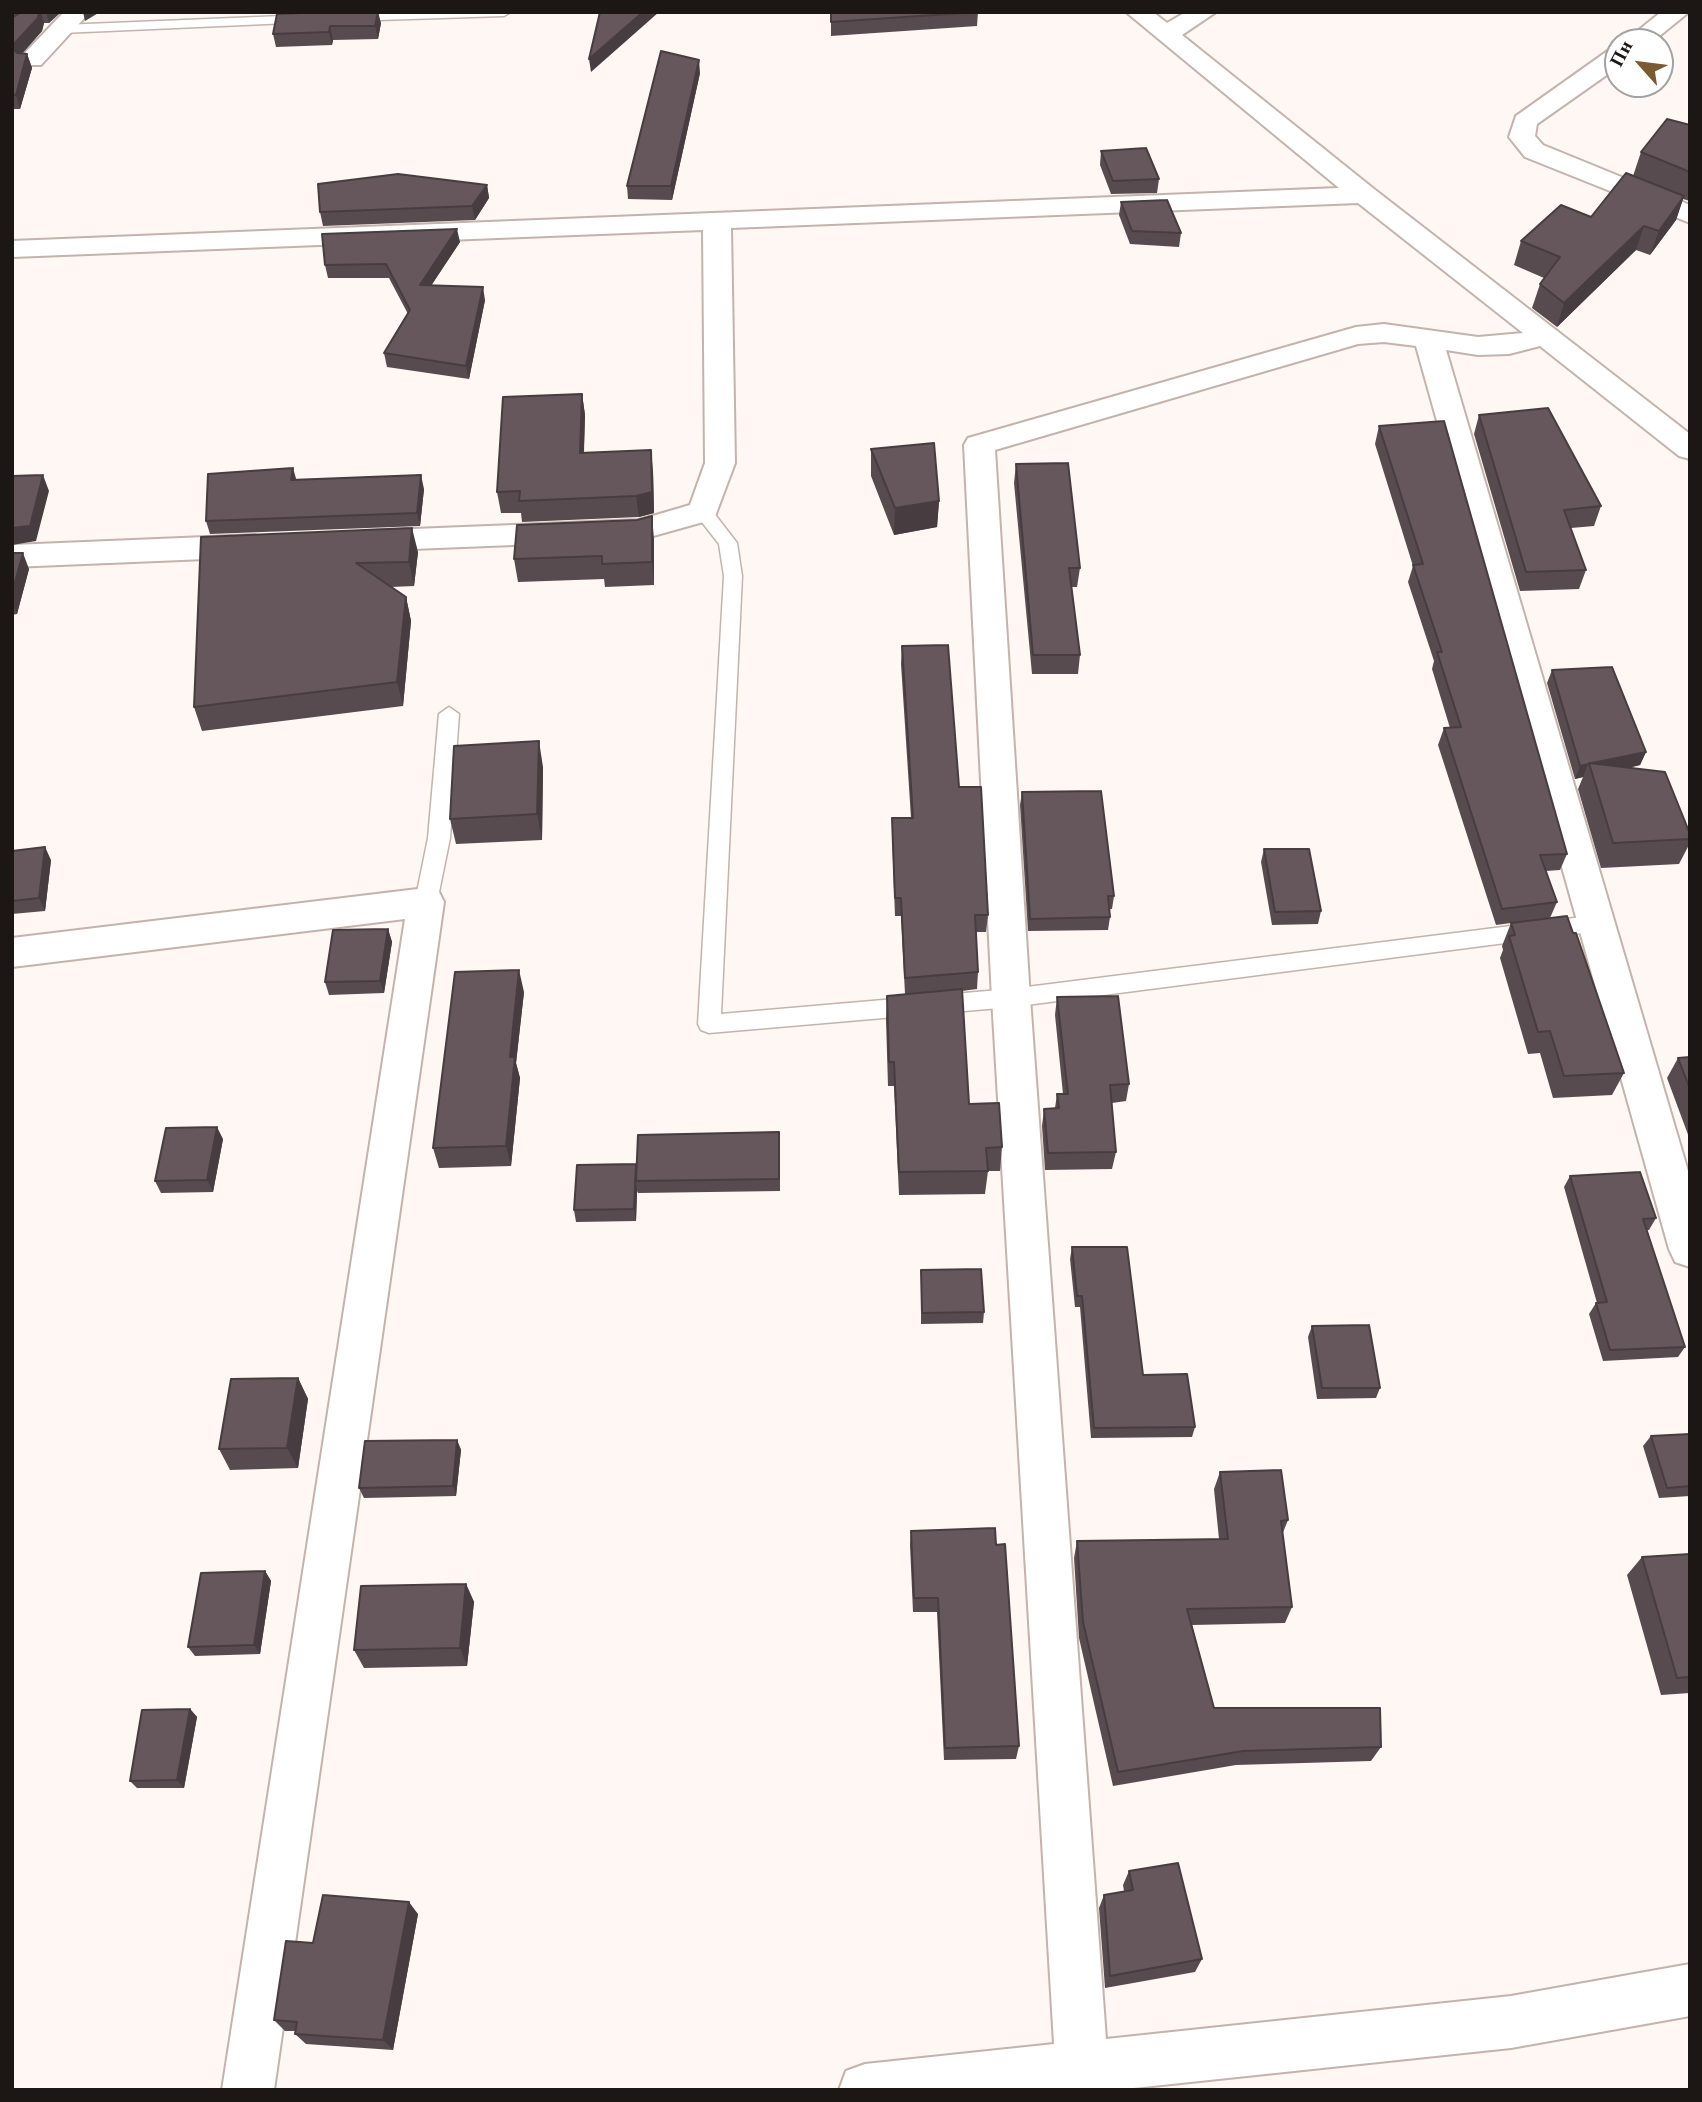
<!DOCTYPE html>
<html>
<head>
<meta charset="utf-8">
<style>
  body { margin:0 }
  #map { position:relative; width:1702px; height:2102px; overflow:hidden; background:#fef7f4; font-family:Spectral,serif }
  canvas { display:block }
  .frame { position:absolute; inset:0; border:14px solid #1c1714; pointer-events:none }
  .north { position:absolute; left:1604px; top:28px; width:70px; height:70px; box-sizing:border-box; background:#fff; border:2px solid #a4a2a1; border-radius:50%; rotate:298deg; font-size:19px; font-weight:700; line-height:28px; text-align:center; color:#1c1714 }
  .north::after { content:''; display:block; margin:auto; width:24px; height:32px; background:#7a5a30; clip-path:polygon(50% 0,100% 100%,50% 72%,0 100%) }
</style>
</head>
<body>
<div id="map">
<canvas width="1702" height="2102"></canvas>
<div class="frame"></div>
<div class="north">Пн</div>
</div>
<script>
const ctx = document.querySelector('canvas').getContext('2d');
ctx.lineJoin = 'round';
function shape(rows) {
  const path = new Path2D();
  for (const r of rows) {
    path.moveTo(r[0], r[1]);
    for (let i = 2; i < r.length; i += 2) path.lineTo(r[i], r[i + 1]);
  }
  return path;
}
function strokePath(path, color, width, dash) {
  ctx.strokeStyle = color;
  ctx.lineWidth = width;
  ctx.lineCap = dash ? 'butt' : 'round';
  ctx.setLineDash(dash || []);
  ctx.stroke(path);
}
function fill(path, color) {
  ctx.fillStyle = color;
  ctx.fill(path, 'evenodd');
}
const lane = shape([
  [361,12,511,12,504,16,348,21,341,17,348,13,361,12],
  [307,15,314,19,312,22,62,33,55,29,62,25,307,15],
  [703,506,710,508,737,543,742,576,721,1014,1011,989,1598,915,1606,917,1609,923,1606,929,1598,931,1011,1007,709,1033,701,1030,698,1024,724,576,719,544,694,512,703,506],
  [449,707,459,714,450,838,437,902,434,908,426,910,418,908,415,902,428,838,439,714,449,707]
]);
const street = shape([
  [64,12,90,12,41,65,23,65,19,60,23,55,64,12],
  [1126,12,1153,12,1167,23,1186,12,1216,12,1182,35,1374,189,1690,434,1690,459,1679,456,1540,346,1509,354,1478,355,1446,350,1690,1178,1690,1267,1675,1262,1669,1249,1416,346,1384,342,1358,344,995,450,1030,998,1106,2039,1511,1996,1690,1964,1690,2016,1511,2048,1115,2090,839,2090,846,2071,865,2064,1054,2044,992,998,964,445,968,438,1356,327,1384,324,1478,337,1523,333,1358,203,731,228,735,463,714,519,639,540,363,551,352,548,347,541,352,534,363,531,639,520,690,505,705,463,703,230,12,257,12,241,1339,188,1126,12],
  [1661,12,1689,12,1652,42,1624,42,1661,12],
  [1618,47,1618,67,1537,124,1535,136,1543,145,1690,205,1690,223,1525,157,1509,137,1516,116,1609,50,1618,47],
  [254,535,265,539,270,546,265,553,254,557,12,567,12,545,254,535],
  [426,888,439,892,444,902,274,2090,222,2090,405,919,12,967,12,938,426,888]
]);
const wall = shape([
  [12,12,61,12,49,23,44,23,42,31,22,54,27,54,32,68,20,109,12,109],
  [262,12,314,12,270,14],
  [978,12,977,26,831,36,831,22],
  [277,14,381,23,378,39,333,40,332,45,276,47,273,34],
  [700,73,672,200,628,199,627,186],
  [1690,125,1690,201,1683,199,1676,220,1650,255,1636,250,1557,327,1532,308,1540,284,1544,278,1514,265,1521,241,1591,217,1633,176,1641,152],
  [1101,151,1159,179,1157,193,1111,194,1100,165],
  [487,185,489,198,475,220,323,226,320,212],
  [1121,202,1181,233,1179,247,1130,244,1119,215],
  [460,242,431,286,485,300,469,379,387,367,384,353,408,314,389,278,328,278,325,265],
  [582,394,585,415,584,452,653,471,654,513,639,517,522,522,521,513,501,513,497,492],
  [1479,415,1601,506,1594,526,1571,528,1586,570,1579,589,1520,591,1474,434],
  [1379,426,1567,854,1560,870,1546,871,1557,902,1550,918,1624,1073,1612,1095,1553,1098,1540,1053,1528,1054,1500,958,1503,950,1502,946,1511,923,1496,925,1438,745,1444,728,1450,728,1432,669,1434,661,1408,582,1413,566,1375,444],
  [871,449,939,501,937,527,894,535,871,476],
  [1016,464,1080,568,1077,587,1071,587,1080,655,1078,674,1032,674,1014,483],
  [297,480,424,489,420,526,210,534,206,521],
  [637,520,654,539,654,585,605,587,604,579,518,582,514,559],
  [201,537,418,552,414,586,391,587,406,597,411,621,403,706,202,731,194,707],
  [12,553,29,569,17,614,12,615],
  [902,646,959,787,988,915,986,932,976,932,978,972,977,989,962,991,969,1104,1002,1147,1000,1171,988,1171,985,1194,899,1195,894,1086,888,1086,886,1020,887,996,905,994,901,916,895,916,892,836,892,818,911,818,901,664],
  [1552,670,1646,752,1640,765,1629,768,1690,834,1690,843,1679,864,1601,868,1578,789,1583,777,1575,779,1547,683],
  [543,767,542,840,456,844,450,819],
  [1022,792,1114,896,1112,909,1109,909,1110,917,1108,930,1028,931,1020,805],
  [1264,849,1321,911,1318,924,1272,925,1261,862],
  [12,851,51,860,45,911,12,914],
  [388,929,392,942,384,993,329,995,325,982],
  [524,992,516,1063,520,1078,511,1166,439,1168,433,1148],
  [1057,997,1129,1084,1126,1101,1112,1103,1116,1152,1112,1169,1045,1170,1042,1126,1044,1109,1055,1108,1057,1094,1063,1094,1055,1015],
  [1690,1057,1690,1140,1667,1078,1678,1058],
  [223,1139,213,1192,161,1193,155,1181],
  [780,1144,780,1191,638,1193,637,1191,636,1221,576,1222,574,1210,636,1164],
  [1570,1176,1656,1218,1649,1230,1647,1230,1685,1347,1678,1357,1603,1361,1589,1314,1596,1303,1597,1303,1564,1187],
  [1072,1247,1143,1375,1195,1427,1192,1437,1091,1438,1080,1307,1075,1307,1070,1259],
  [921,1270,984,1312,983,1323,921,1324],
  [1312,1326,1380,1388,1376,1398,1317,1399,1308,1337],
  [298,1378,308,1399,298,1468,230,1470,219,1449],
  [1690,1434,1690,1496,1659,1498,1643,1446,1651,1436],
  [457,1440,461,1450,456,1496,364,1498,359,1488],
  [1220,1472,1288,1520,1282,1535,1292,1607,1285,1623,1192,1625,1214,1708,1381,1747,1371,1761,1236,1765,1113,1786,1079,1638,1074,1558,1077,1541,1219,1539,1214,1489],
  [911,1531,996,1545,1019,1746,1016,1759,944,1760,937,1612,913,1612,910,1545],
  [1690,1554,1690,1693,1661,1695,1627,1575,1642,1557],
  [265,1571,271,1581,260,1654,195,1656,188,1647],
  [466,1584,474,1602,467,1666,364,1668,354,1650],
  [190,1709,197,1717,184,1788,137,1788,130,1781],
  [1129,1871,1202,1959,1195,1972,1105,1988,1099,1908,1104,1895,1124,1891,1123,1885],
  [418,1914,393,2050,306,2044,295,2034,295,2031,285,2031,274,2020,313,1943]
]);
const shadedWall = shape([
  [39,12,41,12,44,23,42,31,16,60,12,46],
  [46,12,61,12,49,23],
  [83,12,100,12,85,21],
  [378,12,381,23,378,39,375,26],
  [643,12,659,12,591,72,589,59],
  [330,26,333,40,332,45,329,32],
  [27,54,32,68,20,109,16,95],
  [699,60,700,73,672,200,671,186],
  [487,185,489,198,475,220,472,206],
  [1684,196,1676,220,1650,255,1659,231],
  [1644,226,1636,250,1557,327,1564,303],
  [457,229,460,242,422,299,420,285],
  [483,287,485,300,469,379,466,366],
  [582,394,585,415,583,474,580,453],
  [651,450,653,471,654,513,639,517,636,496],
  [293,468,297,482,291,480],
  [43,475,49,491,36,541,12,545,12,528],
  [421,475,424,489,420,526,417,513],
  [939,501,937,527,894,535,895,508],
  [652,516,654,539,654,585,652,562],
  [412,528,418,552,414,586,409,562],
  [23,553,29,569,17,614,12,602,12,593],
  [406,597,411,621,403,706,397,682],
  [539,741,543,767,542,840,537,814],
  [1646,752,1640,765,1592,775,1589,764],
  [1588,764,1583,777,1575,779,1580,766],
  [45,847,51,860,45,911,39,898],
  [388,929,392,942,384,993,380,981],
  [519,970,524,992,516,1063,520,1078,511,1166,506,1146,510,1057],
  [217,1127,223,1139,213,1192,207,1180],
  [636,1164,636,1181,637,1191,636,1221,634,1209],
  [298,1378,308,1399,298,1468,287,1448],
  [457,1440,461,1450,456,1496,453,1486],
  [265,1571,271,1581,260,1654,254,1645],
  [466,1584,474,1602,467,1666,460,1648],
  [190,1709,197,1717,184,1788,177,1780],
  [409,1902,418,1914,393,2050,383,2040]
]);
const building = shape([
  [21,12,39,12,38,18,12,46,12,18,21,12],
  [324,12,378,12,375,26,330,26,329,32,273,34,277,14,324,12],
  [600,12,643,12,589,59,600,12],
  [831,12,978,12,831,22,831,12],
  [12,47,17,53,27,54,16,95,12,95,12,47],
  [661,51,699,60,671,186,627,186,661,51],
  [1667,119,1690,125,1690,172,1641,152,1667,119],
  [1146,148,1159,179,1113,181,1101,151,1146,148],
  [1626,173,1684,196,1659,231,1644,226,1564,303,1540,284,1560,257,1521,241,1561,205,1591,217,1626,173],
  [398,174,487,185,472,206,320,212,318,184,398,174],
  [1167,200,1181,233,1132,231,1121,202,1167,200],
  [457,229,420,285,483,287,466,366,384,353,410,310,386,264,325,265,322,234,457,229],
  [582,394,580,453,651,450,652,492,636,496,519,501,520,491,497,492,503,397,582,394],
  [1548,408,1601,506,1564,510,1586,570,1526,572,1479,415,1548,408],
  [1444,421,1567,854,1540,855,1557,902,1502,909,1444,728,1461,727,1437,652,1442,652,1413,565,1423,564,1379,426,1444,421],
  [934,443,939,501,895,508,871,449,934,443],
  [1068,463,1080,568,1069,568,1080,655,1033,655,1016,464,1068,463],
  [293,468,291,480,421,475,417,513,206,521,208,474,293,468],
  [43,475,30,526,12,528,12,476,43,475],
  [652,516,652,562,602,564,602,556,514,559,517,525,637,520,652,516],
  [412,528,409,562,356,563,406,597,397,682,194,707,201,537,412,528],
  [12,553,23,553,12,593,12,553],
  [948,645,959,787,981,787,988,915,975,915,978,972,905,978,901,898,895,898,892,818,913,818,902,646,948,645],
  [1612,667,1646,752,1592,763,1589,763,1589,764,1580,766,1552,670,1612,667],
  [539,741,537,814,450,819,454,746,539,741],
  [1589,763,1665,772,1690,834,1690,839,1613,843,1589,763],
  [1101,791,1114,896,1108,896,1110,917,1030,919,1022,792,1101,791],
  [45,847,39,898,12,901,12,851,45,847],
  [1264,849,1309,849,1321,911,1275,912,1264,849],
  [1567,916,1573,933,1576,933,1624,1073,1564,1076,1550,1031,1538,1032,1509,936,1515,935,1511,923,1567,916],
  [388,929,380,981,325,982,333,930,388,929],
  [519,970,510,1057,515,1057,506,1146,433,1148,455,972,519,970],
  [962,989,969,1104,999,1103,1002,1147,986,1148,988,1171,899,1172,894,1062,889,1062,887,996,962,989],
  [1118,996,1129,1084,1110,1085,1116,1152,1048,1153,1044,1109,1059,1108,1057,1094,1068,1094,1057,997,1118,996],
  [1690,1057,1690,1089,1678,1058,1690,1057],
  [217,1127,207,1180,155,1181,166,1128,217,1127],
  [779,1132,779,1179,636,1181,638,1135,779,1132],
  [636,1164,634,1209,574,1210,577,1165,636,1164],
  [1640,1172,1656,1218,1643,1219,1685,1347,1610,1350,1596,1303,1607,1302,1570,1176,1640,1172],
  [1072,1247,1127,1247,1143,1375,1187,1374,1195,1427,1094,1428,1082,1296,1077,1296,1072,1247],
  [981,1269,984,1312,922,1313,921,1270,981,1269],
  [1369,1325,1380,1388,1322,1388,1312,1326,1369,1325],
  [298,1378,287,1448,219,1449,231,1379,298,1378],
  [1690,1434,1690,1486,1667,1488,1651,1436,1690,1434],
  [457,1440,453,1486,359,1488,365,1441,457,1440],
  [1281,1470,1288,1520,1281,1521,1292,1607,1187,1609,1214,1708,1380,1708,1381,1747,1243,1751,1118,1772,1083,1622,1077,1541,1228,1539,1220,1472,1281,1470],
  [995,1528,996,1545,1005,1544,1019,1746,945,1748,938,1598,914,1598,911,1531,995,1528],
  [1690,1554,1690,1677,1677,1678,1642,1557,1690,1554],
  [265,1571,254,1645,188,1647,201,1573,265,1571],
  [466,1584,460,1648,354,1650,361,1586,466,1584],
  [190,1709,177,1780,130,1781,142,1710,190,1709],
  [1178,1863,1202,1959,1110,1976,1104,1895,1133,1890,1129,1871,1178,1863],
  [323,1895,409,1902,383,2040,295,2034,297,2022,274,2020,286,1941,313,1943,323,1895]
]);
strokePath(lane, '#c3b3ac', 3);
strokePath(street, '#c3b3ac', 4);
fill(lane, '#fff');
fill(street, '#fff');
fill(wall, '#584b4f');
fill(shadedWall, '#473d40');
fill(building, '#66575c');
strokePath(building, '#473d40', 2);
</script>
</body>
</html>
